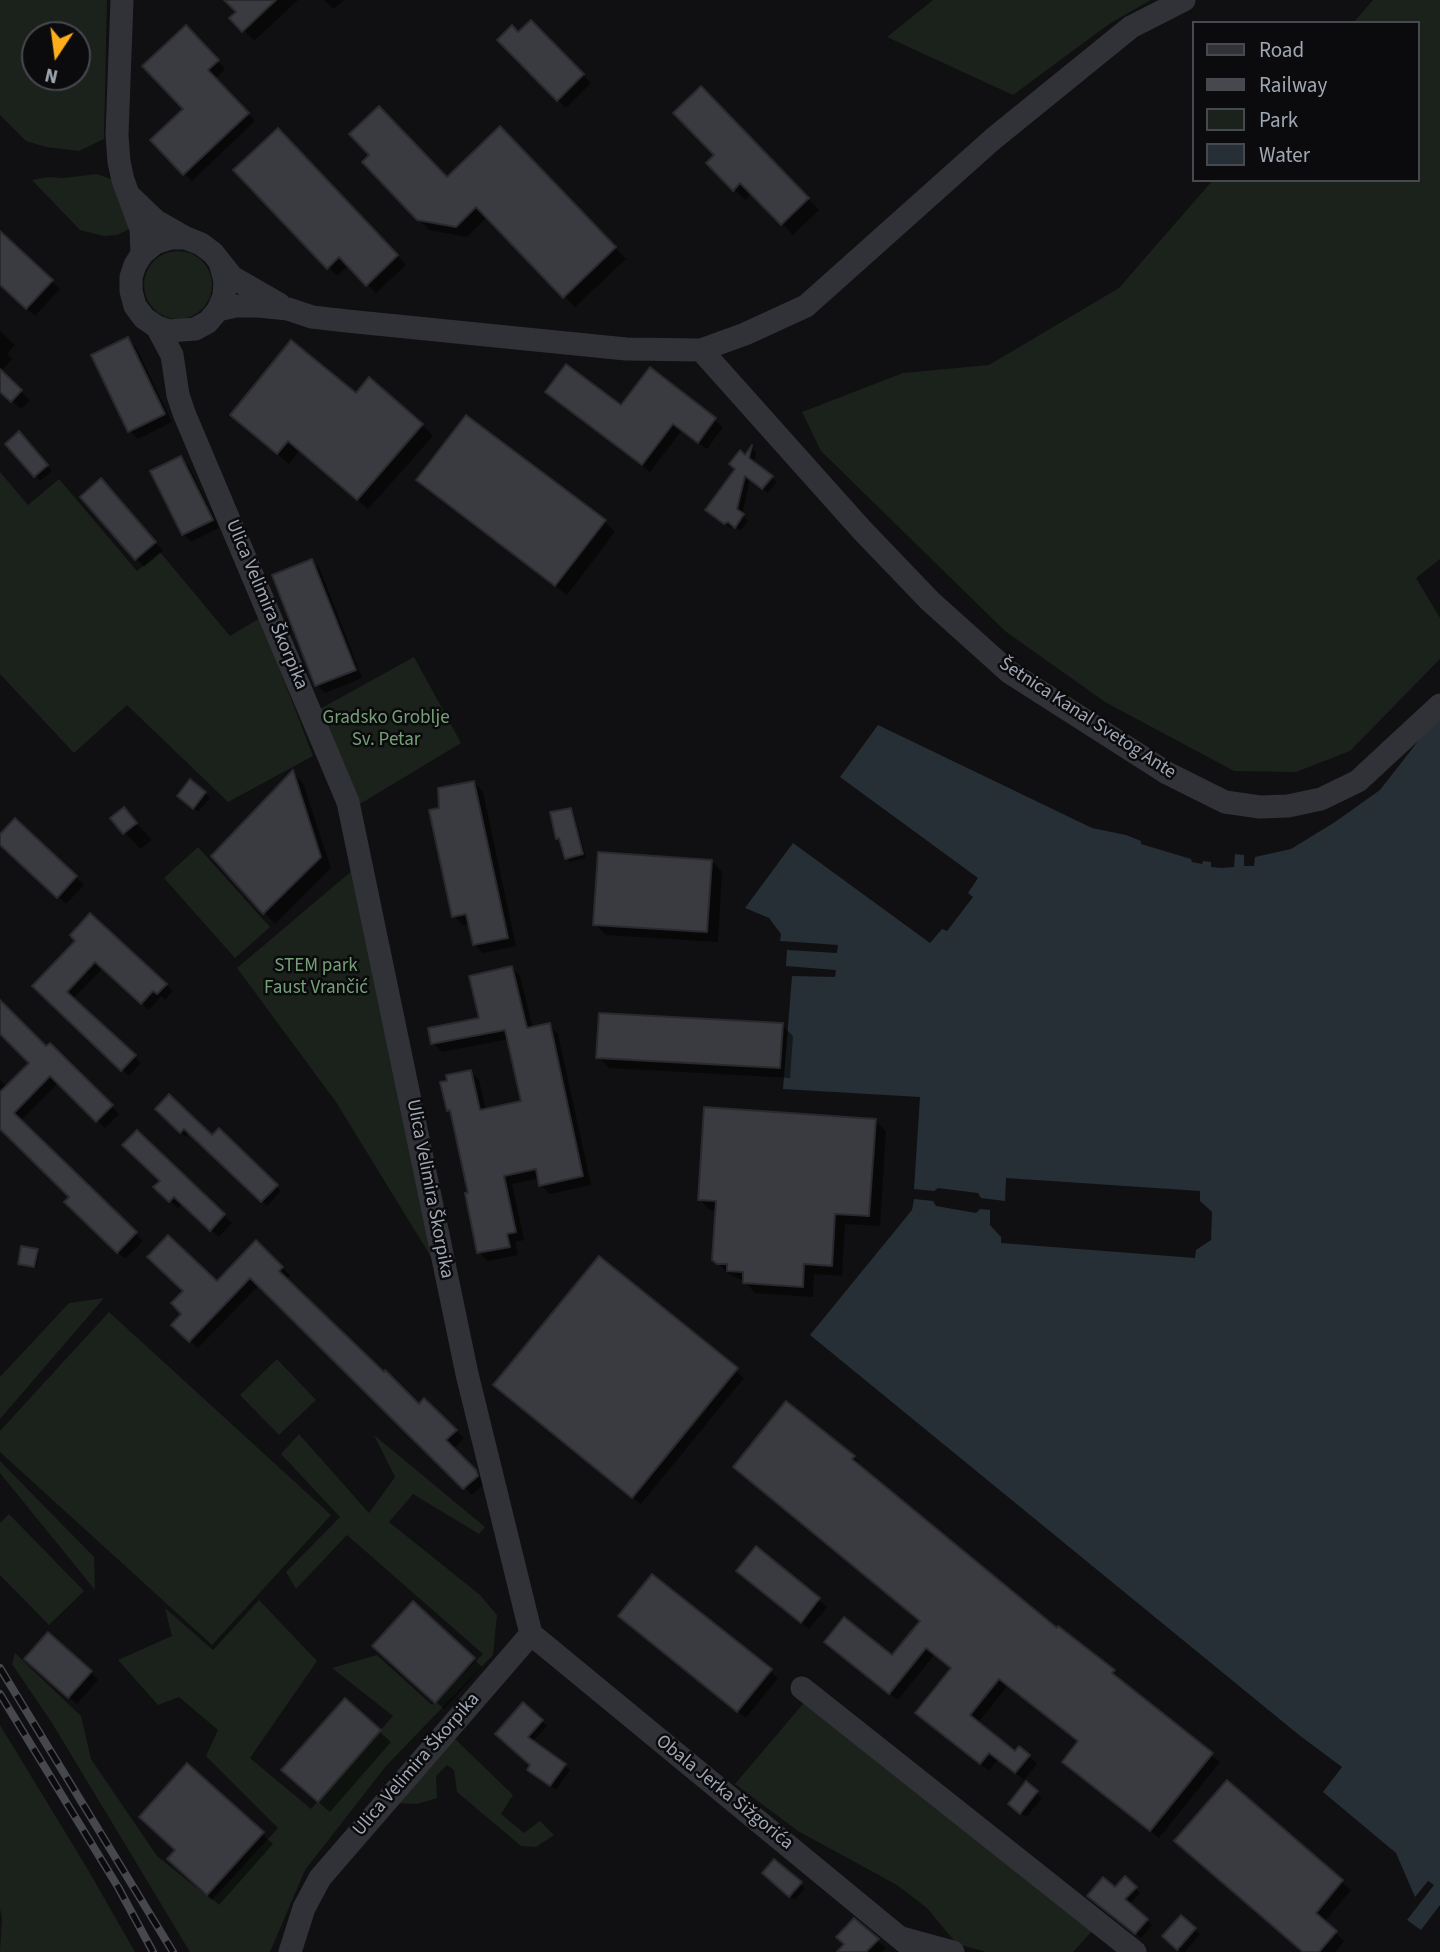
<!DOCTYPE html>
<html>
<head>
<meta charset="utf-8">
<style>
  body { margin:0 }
  #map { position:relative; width:1440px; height:1952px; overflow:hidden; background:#101012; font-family:"Source Sans 3",sans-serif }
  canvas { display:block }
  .legend { position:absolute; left:1192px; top:21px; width:228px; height:161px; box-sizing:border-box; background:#0b0b0d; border:2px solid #474950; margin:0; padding:9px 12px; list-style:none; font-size:21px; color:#a0a7b4 }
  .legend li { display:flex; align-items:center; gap:14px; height:35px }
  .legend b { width:35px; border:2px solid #474950 }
  .north { position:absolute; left:21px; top:21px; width:70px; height:70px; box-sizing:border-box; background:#0b0b0d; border:2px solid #474950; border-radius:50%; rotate:193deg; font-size:19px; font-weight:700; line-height:28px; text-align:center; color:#a0a7b4 }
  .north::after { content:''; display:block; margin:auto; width:24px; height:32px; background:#ffae1b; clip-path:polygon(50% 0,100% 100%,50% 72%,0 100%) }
</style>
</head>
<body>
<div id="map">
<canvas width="1440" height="1952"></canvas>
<ul class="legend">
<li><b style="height:9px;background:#313237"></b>Road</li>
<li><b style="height:9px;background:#46484e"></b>Railway</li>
<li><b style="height:19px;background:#1a221b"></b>Park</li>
<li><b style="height:19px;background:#262f36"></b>Water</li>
</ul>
<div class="north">N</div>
</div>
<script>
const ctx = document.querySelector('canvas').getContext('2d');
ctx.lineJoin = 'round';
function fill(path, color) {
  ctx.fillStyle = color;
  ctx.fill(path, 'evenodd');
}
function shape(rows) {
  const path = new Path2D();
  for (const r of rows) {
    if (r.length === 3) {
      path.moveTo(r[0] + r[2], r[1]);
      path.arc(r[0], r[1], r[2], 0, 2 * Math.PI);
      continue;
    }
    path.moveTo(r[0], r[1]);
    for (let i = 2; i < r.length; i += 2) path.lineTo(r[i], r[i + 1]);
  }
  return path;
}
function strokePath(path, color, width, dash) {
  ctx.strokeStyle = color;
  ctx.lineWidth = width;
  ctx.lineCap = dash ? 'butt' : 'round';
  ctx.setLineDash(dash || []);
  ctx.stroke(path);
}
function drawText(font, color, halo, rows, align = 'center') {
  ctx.font = font + ' "Source Sans 3",sans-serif';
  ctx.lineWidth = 5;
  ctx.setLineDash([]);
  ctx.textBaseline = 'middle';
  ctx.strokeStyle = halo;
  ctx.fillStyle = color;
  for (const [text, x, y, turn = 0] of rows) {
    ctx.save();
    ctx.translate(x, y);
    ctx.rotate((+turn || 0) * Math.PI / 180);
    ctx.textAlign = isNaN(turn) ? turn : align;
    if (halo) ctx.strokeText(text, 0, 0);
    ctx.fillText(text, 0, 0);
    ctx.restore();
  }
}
const green = shape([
  [0,0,107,0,104,139,79,151,46,147,26,141,0,115],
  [35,35,77,35,77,77,35,77],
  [933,0,1151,0,1109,24,1013,95,887,37],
  [1373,0,1440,0,1440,559,1416,578,1440,618,1440,659,1350,751,1296,772,1234,771,1105,702,1005,631,821,451,802,412,903,373,989,365,1119,288,1213,180,1417,180,1417,23,1353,23],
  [97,174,113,180,136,226,117,235,104,236,80,230,32,180,49,177,63,178],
  [178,285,34],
  [0,472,28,505,59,479,137,571,160,552,230,636,260,618,313,756,228,802,127,705,74,753,0,674],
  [414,657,461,743,360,804,318,710],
  [198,847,270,927,235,958,164,878],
  [354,869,433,1260,336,1102,237,968],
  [104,1298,0,1419,0,1377,69,1303],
  [109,1312,331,1515,212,1645,0,1452,0,1431],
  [277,1359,316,1400,279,1435,240,1395],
  [299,1434,369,1513,395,1477,374,1435,485,1527,479,1534,413,1494,389,1522,480,1595,497,1615,493,1655,386,1766,305,1870,270,1952,190,1952,52,1723,12,1664,15,1653,81,1716,91,1759,157,1856,212,1900,278,1828,206,1756,218,1730,179,1697,158,1705,118,1660,172,1636,165,1608,213,1650,259,1600,317,1661,250,1758,311,1809,393,1716,332,1668,377,1655,432,1705,483,1654,347,1535,296,1589,286,1572,340,1517,281,1454],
  [0,1461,94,1557,95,1590,0,1473],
  [9,1514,84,1591,49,1625,0,1575,0,1523],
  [808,1698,1093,1930,1073,1952,986,1952,957,1944,927,1908,897,1885,798,1831,735,1784],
  [0,1725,87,1868,135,1952,0,1952,2,1918,0,1909],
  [454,1738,513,1795,501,1814,524,1833,540,1821,554,1835,536,1847,521,1846,457,1792,454,1770,447,1765,436,1776,437,1798,417,1804,394,1803]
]);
const water = shape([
  [1440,713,1440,1905,1421,1930,1407,1920,1434,1885,1428,1881,1415,1897,1396,1853,1323,1792,1342,1767,1299,1735,810,1335,912,1210,914,1199,933,1201,936,1206,976,1213,980,1209,990,1210,990,1225,1001,1237,1001,1243,1195,1258,1196,1250,1211,1240,1212,1212,1200,1201,1200,1191,1006,1178,1005,1201,981,1198,978,1193,938,1188,934,1191,914,1189,920,1097,783,1089,792,976,835,977,836,970,786,966,787,950,837,953,838,945,780,941,781,934,769,918,745,908,793,843,930,943,942,929,947,931,973,897,968,893,978,878,840,777,878,725,1092,828,1126,835,1141,841,1141,844,1191,859,1192,862,1202,864,1203,861,1211,862,1211,867,1222,868,1234,867,1235,854,1244,855,1244,866,1254,866,1255,857,1291,849,1335,822,1380,790]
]);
const shadow = shape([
  [227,0,298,0,254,41,232,18,238,12],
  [324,0,344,0,334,9],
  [531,22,591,83,566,108,499,40,518,34],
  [186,27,225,69,215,79,255,121,192,181,152,140,185,109],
  [701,89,819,210,793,235,752,193,745,200,708,163,716,155],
  [500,129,626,259,575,307,488,216,467,237,429,230,364,162,447,179],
  [278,131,406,265,376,293,349,265,337,276,236,170],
  [0,233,60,289,35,316,0,283],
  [0,331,15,345,7,354,12,359,0,372,30,400,21,409,0,390],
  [128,339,136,347,172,422,138,439,130,431],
  [650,370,723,427,707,449,682,430,650,472,547,392,622,408],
  [232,415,422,425,433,436,368,509,300,450,289,464],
  [24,439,52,471,40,481,7,444],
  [752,448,756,452,754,463,777,482,768,493,750,479,742,515,748,521,740,531,734,526,731,528,712,514],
  [181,458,189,466,219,528,191,542,183,534],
  [419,480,604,521,615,532,567,595,429,491],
  [109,488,163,551,144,567,82,497],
  [312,561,320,569,362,678,325,693,317,685],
  [293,773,303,783,331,868,275,924,213,856],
  [474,782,483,792,516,946,483,953,474,944,470,924,463,925,454,916,445,809],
  [205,793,210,798,198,812,184,801],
  [124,809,152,840,140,849,112,818],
  [570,809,574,813,586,858,570,862,566,858,562,842,557,838],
  [0,836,76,877,84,885,66,904,0,843],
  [712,861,722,872,718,942,606,935,595,924],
  [78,941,166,985,173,991,165,1000,161,996,149,1010,103,968,73,999,141,1063,129,1076,35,986],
  [512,968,520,976,533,1028,549,1025,558,1034,591,1185,550,1194,541,1185,540,1178,512,1184,524,1240,515,1242,518,1255,488,1261,479,1252,470,1194,453,1114,449,1110,470,1072,479,1080,486,1110,523,1102,509,1039,442,1052,433,1043,481,1019],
  [0,1003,46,1049,50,1045,119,1114,105,1128,59,1082,20,1121,143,1241,125,1259,67,1202,72,1197,0,1127,0,1080,8,1087,32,1063,0,1032],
  [782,1025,793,1036,790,1078,609,1068,598,1057],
  [157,1109,212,1138,219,1131,281,1191,267,1206,190,1132,186,1137],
  [875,1120,886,1131,880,1226,845,1224,842,1276,814,1274,813,1297,755,1293,744,1281,729,1274,714,1259,717,1211,710,1210,699,1199],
  [137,1133,232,1223,219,1237,183,1203,178,1209,156,1187,162,1181],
  [256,1242,290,1275,286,1280,384,1375,419,1406,424,1400,464,1438,453,1449,483,1480,484,1484,472,1495,259,1285,198,1348,173,1325,217,1284],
  [37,1251,39,1253,36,1268,20,1263],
  [599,1258,744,1378,641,1504,503,1393],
  [854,1457,861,1465,860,1467,1057,1630,1113,1671,1121,1679,1120,1681,1220,1762,1159,1838,1072,1769,1079,1742,1007,1686,978,1723,1015,1753,1029,1756,1037,1764,1024,1780,998,1759,989,1771,926,1720,953,1668,935,1654,898,1700,834,1650,893,1658,921,1621,743,1475],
  [756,1548,827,1607,809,1629,746,1579],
  [628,1624,770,1671,778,1678,746,1718],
  [382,1654,474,1659,482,1667,444,1709],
  [34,1666,91,1672,98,1680,77,1704],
  [345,1701,391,1742,330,1812,294,1781],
  [523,1704,547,1726,532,1742,570,1770,556,1790,534,1774,532,1765,502,1739],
  [187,1766,273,1844,219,1905,180,1870,177,1851],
  [1227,1783,1351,1890,1324,1922,1344,1941,1335,1952,1304,1952],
  [1026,1784,1042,1798,1026,1817,1015,1808],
  [774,1861,805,1888,795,1900,769,1878],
  [1125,1879,1140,1893,1129,1905,1152,1925,1141,1938,1094,1901,1116,1890],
  [1181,1917,1200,1934,1185,1952,1181,1952,1164,1936],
  [854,1921,886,1948,882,1952,839,1952,847,1944]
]);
const building = shape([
  [224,0,276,0,242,32,229,18,236,12,224,0],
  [531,20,584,74,557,101,497,40,512,25,518,32,531,20],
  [186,25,219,60,208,70,249,113,183,175,150,140,183,109,142,66,186,25],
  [701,86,809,198,781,225,740,183,733,191,706,163,714,155,673,113,701,86],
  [379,106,447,177,500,126,616,247,563,298,476,207,456,227,417,220,362,162,369,155,349,134,379,106],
  [278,128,398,255,366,286,339,257,327,269,233,170,278,128],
  [0,231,53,280,26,309,0,285,0,231],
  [128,337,165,414,128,432,91,355,128,337],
  [291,340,356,393,369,377,423,424,357,500,288,441,277,454,230,415,291,340],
  [566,364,621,405,650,367,716,418,698,443,673,424,642,465,545,392,566,364],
  [0,369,22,390,11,402,0,392,0,369],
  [466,415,606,520,555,586,416,480,466,415],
  [19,431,48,465,34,477,5,444,19,431],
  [752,445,749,458,773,476,762,489,745,476,737,509,744,514,735,528,728,522,724,524,705,510,735,469,729,464,740,450,745,455,752,445],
  [181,456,213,520,182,535,150,471,181,456],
  [101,478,156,542,135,560,80,497,101,478],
  [312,559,356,670,315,686,272,575,312,559],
  [293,770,321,857,263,914,211,856,293,770],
  [190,779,206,792,193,809,177,796,190,779],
  [474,781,508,938,473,945,466,914,452,917,429,810,439,808,438,788,474,781],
  [124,807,137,823,123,834,110,818,124,807],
  [571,808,583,854,565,859,559,838,556,839,550,812,571,808],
  [15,818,77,876,57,898,0,845,0,834,15,818],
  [598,852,712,860,707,932,593,925,598,852],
  [90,913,167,984,157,994,153,991,141,1004,95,962,67,992,136,1055,121,1071,32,986,75,941,70,935,90,913],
  [512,966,527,1028,550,1023,583,1176,539,1186,536,1169,504,1176,516,1232,507,1234,510,1247,477,1253,465,1193,468,1193,450,1110,447,1111,440,1082,447,1081,446,1075,471,1070,480,1110,521,1101,505,1030,431,1044,428,1028,479,1018,469,976,512,966],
  [0,1000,46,1046,50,1043,113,1105,96,1122,50,1076,14,1113,137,1232,117,1253,64,1202,69,1197,0,1129,0,1092,29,1063,0,1034,0,1000],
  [599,1013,783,1023,780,1068,596,1058,599,1013],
  [169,1094,212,1135,219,1128,278,1185,261,1202,184,1129,180,1133,155,1109,169,1094],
  [704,1107,876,1119,869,1216,835,1214,832,1266,804,1264,803,1287,743,1283,743,1272,727,1271,727,1264,717,1264,712,1260,716,1201,698,1200,704,1107],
  [137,1130,225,1214,210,1231,174,1197,169,1202,153,1187,160,1181,122,1145,137,1130],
  [168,1235,217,1281,256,1240,283,1267,279,1271,384,1372,385,1370,419,1404,424,1398,457,1430,446,1440,476,1470,478,1476,463,1489,250,1278,189,1342,171,1325,181,1314,171,1303,183,1291,147,1257,168,1235],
  [21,1246,38,1249,34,1267,18,1264,21,1246],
  [599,1256,738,1368,632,1498,493,1385,599,1256],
  [786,1401,855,1456,852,1459,972,1558,1057,1628,1058,1626,1115,1670,1112,1673,1213,1753,1150,1831,1062,1762,1078,1741,999,1679,970,1715,1015,1751,1019,1746,1030,1755,1015,1773,989,1753,980,1764,915,1713,951,1668,926,1648,889,1694,824,1642,844,1617,892,1655,920,1621,733,1467,786,1401],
  [756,1546,820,1598,801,1623,736,1571,756,1546],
  [652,1574,772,1669,737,1712,618,1616,652,1574],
  [413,1601,475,1658,435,1703,372,1646,413,1601],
  [48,1632,92,1671,68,1698,24,1659,48,1632],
  [345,1698,381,1730,318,1802,281,1770,345,1698],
  [523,1702,543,1720,528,1737,566,1764,550,1786,527,1770,530,1765,495,1734,523,1702],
  [187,1763,264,1832,207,1895,167,1859,175,1850,139,1817,187,1763],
  [1227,1780,1343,1880,1316,1913,1337,1931,1319,1952,1303,1952,1174,1841,1227,1780],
  [1026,1781,1038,1791,1020,1814,1008,1804,1026,1781],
  [774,1859,802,1882,789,1897,762,1873,774,1859],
  [1125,1876,1137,1887,1125,1899,1148,1919,1135,1934,1087,1896,1103,1877,1115,1887,1125,1876],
  [1181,1915,1196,1928,1177,1950,1162,1936,1181,1915],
  [854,1918,879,1939,866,1952,837,1952,844,1944,836,1937,854,1918]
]);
const minor = shape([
  [122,0,117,135,119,162,123,180,141,229,142,254],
  [132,198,156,221,186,238],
  [221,266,225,281,224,296,218,310,208,322,195,329,169,331,157,327,144,318,135,306,131,291,131,277,135,265,142,254,155,243,170,238,186,238,201,244,213,253,232,277,279,304],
  [218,310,236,306,258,306,288,309,312,317,347,321,626,349,701,350,745,334,806,306,993,139,1131,27,1184,0],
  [157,327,172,355,178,395,184,413,348,802,467,1374,531,1634],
  [701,350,861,529,930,601,1009,672,1167,773,1225,802,1260,807,1288,806,1321,799,1358,781,1440,705],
  [531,1634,917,1952],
  [802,1688,1135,1952],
  [902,1938,953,1952],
  [290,1952,304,1908,320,1878,531,1634]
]);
const rail = shape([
  [0,1668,173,1952],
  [0,1694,118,1887,153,1952]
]);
const streetNames = [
  ["Ulica Velimira Škorpika",266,605,67],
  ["Šetnica Kanal Svetog Ante",1087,719,33],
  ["Ulica Velimira Škorpika",429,1189,79],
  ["Ulica Velimira Škorpika",417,1765,-49],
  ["Obala Jerka Šižgorića",724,1793,39]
];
const parkNames = [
  ["Gradsko Groblje",386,719],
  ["Sv. Petar",386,741],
  ["STEM park",316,967],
  ["Faust Vrančić",316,989]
];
fill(green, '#1a221b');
fill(water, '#262f36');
fill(shadow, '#0007');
fill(building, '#3a3b40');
strokePath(building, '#2a2a2e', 2);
strokePath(minor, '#313237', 23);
strokePath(rail, '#46484e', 8);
strokePath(rail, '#0b0b0d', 5, [16]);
drawText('19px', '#a0a7b4', '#0b0b0d', streetNames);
drawText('19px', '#75a177', '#0b0b0d', parkNames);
</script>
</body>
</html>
